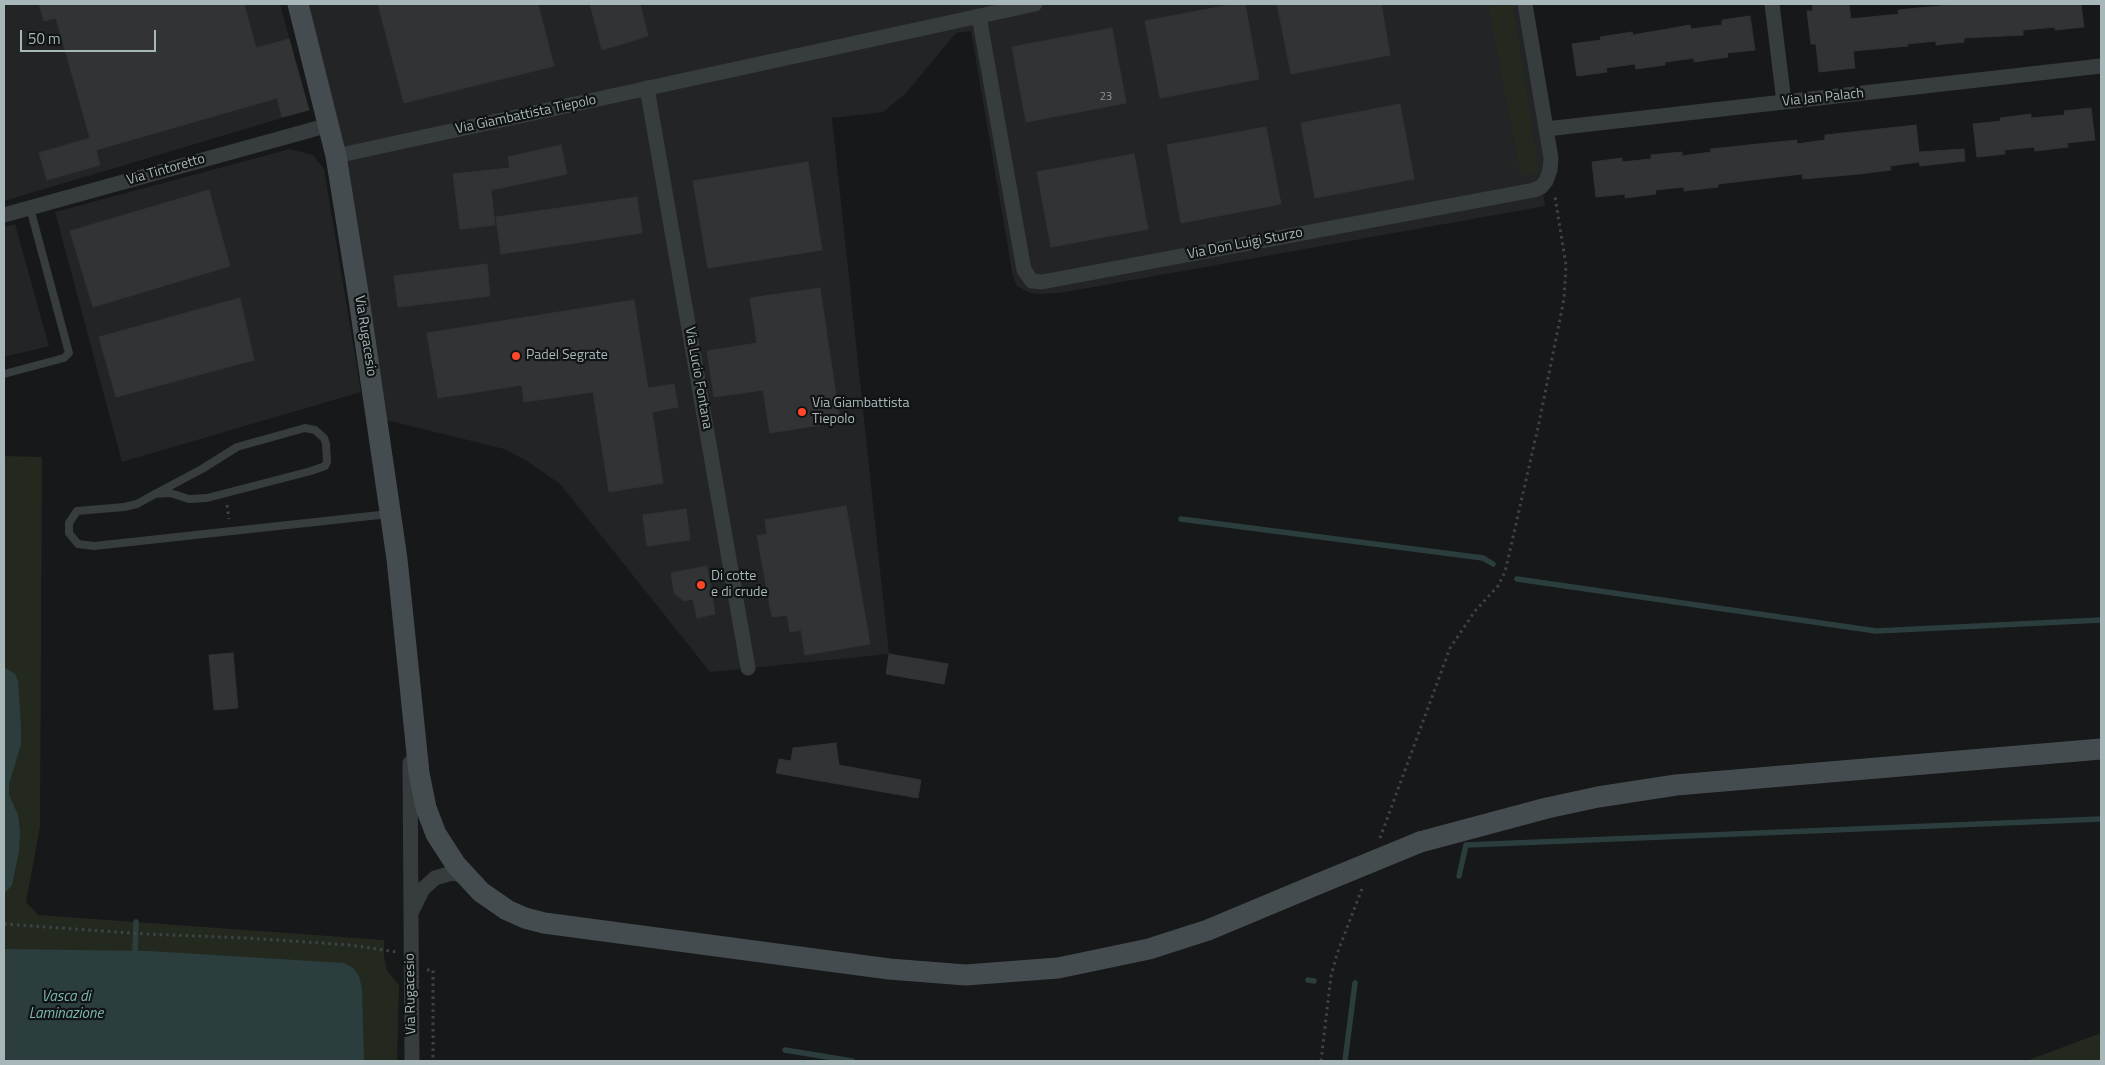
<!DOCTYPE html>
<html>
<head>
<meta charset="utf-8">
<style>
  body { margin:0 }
  #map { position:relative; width:2105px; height:1065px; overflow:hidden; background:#161819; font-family:"Titillium Web",sans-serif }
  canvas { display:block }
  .frame { position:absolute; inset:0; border:5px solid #a7b7ba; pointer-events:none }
  .scale { position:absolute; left:20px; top:30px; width:136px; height:22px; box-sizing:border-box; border:2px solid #a7b7ba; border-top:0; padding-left:6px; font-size:15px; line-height:18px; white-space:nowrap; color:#a7b7ba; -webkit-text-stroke:4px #111314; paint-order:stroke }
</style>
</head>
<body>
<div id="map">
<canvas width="2105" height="1065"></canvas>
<div class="frame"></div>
<div class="scale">50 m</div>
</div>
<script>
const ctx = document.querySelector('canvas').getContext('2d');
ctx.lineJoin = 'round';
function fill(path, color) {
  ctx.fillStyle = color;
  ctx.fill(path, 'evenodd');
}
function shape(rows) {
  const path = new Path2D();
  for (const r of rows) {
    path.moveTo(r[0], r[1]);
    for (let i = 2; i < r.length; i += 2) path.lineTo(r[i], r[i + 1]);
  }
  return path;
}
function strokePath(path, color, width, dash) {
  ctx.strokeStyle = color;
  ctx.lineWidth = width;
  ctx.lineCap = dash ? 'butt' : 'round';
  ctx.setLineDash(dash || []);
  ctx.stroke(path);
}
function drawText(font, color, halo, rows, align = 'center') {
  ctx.font = font + ' "Titillium Web",sans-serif';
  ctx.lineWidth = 4.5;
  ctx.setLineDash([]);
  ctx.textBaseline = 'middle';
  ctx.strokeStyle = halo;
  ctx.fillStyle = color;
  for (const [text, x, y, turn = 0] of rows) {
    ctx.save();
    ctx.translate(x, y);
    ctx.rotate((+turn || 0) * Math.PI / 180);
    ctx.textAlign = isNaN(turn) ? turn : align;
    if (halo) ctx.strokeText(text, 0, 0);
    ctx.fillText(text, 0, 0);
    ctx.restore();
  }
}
const built = shape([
  [4,4,280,4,309,110,4,201],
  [305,4,1520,4,1546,166,1541,177,1545,206,1060,293,1040,294,1030,293,1017,286,1013,277,971,31,956,33,905,94,883,112,832,118,889,654,710,672,560,484,527,461,504,449,386,420],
  [290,149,313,155,324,169,361,392,122,462,55,212],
  [15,224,49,346,4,357,4,227]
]);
const green = shape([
  [1488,4,1513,4,1539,173,1521,176],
  [4,456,42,457,40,827,26,902,38,915,384,940,384,957,387,971,399,985,397,1061,4,1061],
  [2101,1033,2101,1061,2026,1061]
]);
const water = shape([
  [4,667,15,674,18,681,21,729,21,744,9,784,9,795,18,815,20,831,19,851,12,885,6,892,4,892],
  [4,949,148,951,344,963,353,968,359,976,362,989,364,1061,4,1061]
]);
const stream = shape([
  [1181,519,1483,558,1493,564],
  [1517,579,1876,631,2101,620],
  [1459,876,1466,845,2101,819],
  [135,951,136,922],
  [1308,980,1314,981],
  [785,1050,852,1061],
  [1345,1061,1355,983]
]);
const building = shape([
  [39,4,244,4,256,48,289,39,309,110,282,117,277,98,96,150,100,165,47,180,39,153,90,138,56,18,44,21,39,4],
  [378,4,538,4,554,66,404,103,378,4],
  [590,4,640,4,648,36,602,50,590,4],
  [1234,4,1245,4,1259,79,1160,98,1145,21,1234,4],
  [1277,4,1381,4,1390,55,1291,74,1277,4],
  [1812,4,1849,4,1851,19,1899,14,1898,10,1961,4,2081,4,2084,27,2055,30,2055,27,2023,30,2023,35,1964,38,1964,42,1936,45,1936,41,1907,44,1908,46,1853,51,1855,68,1819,72,1816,44,1811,44,1807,11,1813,11,1812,4],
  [1750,16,1755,50,1727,53,1728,57,1694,62,1694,58,1665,62,1665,65,1636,69,1635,64,1606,68,1607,72,1577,76,1572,44,1601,40,1600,37,1632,32,1633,35,1690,25,1691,29,1722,25,1722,20,1750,16],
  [1112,28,1126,103,1026,122,1012,47,1112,28],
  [1400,104,1414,179,1315,198,1301,123,1400,104],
  [2091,108,2095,140,2067,143,2068,147,2035,151,2034,147,2004,150,2005,154,1977,157,1973,124,2001,121,2000,118,2031,114,2031,118,2065,115,2064,111,2091,108],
  [1916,125,1919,152,1964,149,1965,161,1920,166,1919,162,1890,166,1891,170,1859,174,1803,179,1802,174,1718,184,1718,187,1684,191,1684,187,1655,190,1656,194,1625,198,1625,194,1596,197,1592,162,1622,158,1622,162,1651,159,1651,155,1682,152,1682,156,1711,152,1710,149,1797,140,1797,144,1825,140,1825,135,1916,125],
  [1266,127,1281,204,1181,223,1167,145,1266,127],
  [561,145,567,174,491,190,495,225,460,229,453,174,510,168,508,157,561,145],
  [1134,154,1148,229,1051,247,1037,172,1134,154],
  [808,162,822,250,708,268,693,181,808,162],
  [209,190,230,266,93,307,70,231,209,190],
  [637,197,642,233,501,254,496,217,637,197],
  [487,264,490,296,398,307,394,276,487,264],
  [820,288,840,422,770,433,763,390,714,397,707,351,757,343,750,298,820,288],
  [240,298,254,360,116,397,99,337,240,298],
  [634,300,648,388,674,384,678,407,652,412,663,483,609,492,593,392,524,402,522,385,438,398,427,333,634,300],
  [846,506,870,644,805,655,801,630,790,632,787,615,772,617,757,536,767,534,765,520,846,506],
  [686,509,690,540,647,546,643,515,686,509],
  [707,566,715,614,697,618,693,599,684,601,674,593,671,573,707,566],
  [233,653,238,708,214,710,209,655,233,653],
  [889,654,948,664,944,684,886,674,889,654],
  [836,743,839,765,921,780,918,798,776,773,779,759,791,761,793,748,836,743]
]);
const path = shape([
  [227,505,229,519],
  [1380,838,1450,648,1475,611,1498,586,1505,572,1539,423,1564,299,1566,265,1555,197],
  [4,924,146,934,246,938,350,945,397,952],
  [427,970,433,970,433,1061],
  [1321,1061,1331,976,1337,954,1363,886]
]);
const lane = shape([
  [4,374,64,358,69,353,30,208],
  [155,494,170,493,189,499,207,498,311,471,325,466,327,462,326,444,324,438,315,430,305,428,237,447,202,469,155,494,137,504,124,507,77,511,69,523,69,533,78,544,94,546,389,514]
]);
const street = shape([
  [1772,4,1784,102],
  [979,16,1024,270,1032,281,1042,282,1534,190,1541,187,1546,181,1550,170,1551,158,1525,4],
  [647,88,748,668],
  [1546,129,2101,66],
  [336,156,1035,4],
  [4,215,329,125],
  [410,763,412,1061],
  [412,911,423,889,435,878,452,873,464,875]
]);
const secondary = shape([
  [298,4,336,156,359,299,397,559,419,773,426,808,436,834,456,865,481,892,507,910,525,918,544,923,889,969,966,975,1058,968,1149,949,1208,930,1318,884],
  [1420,842,1547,808,1598,797,1676,785,2101,749]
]);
const secondaryBridge = shape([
  [1318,884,1420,842]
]);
const markers = [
  [516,356,5,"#ff4728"],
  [802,412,5,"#ff4728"],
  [701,585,5,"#ff4728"]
];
const numberNames = [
  ["23",1106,97]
];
const streetNames = [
  ["Via Jan Palach",1823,98,-6],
  ["Via Giambattista Tiepolo",526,115,-12],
  ["Via Tintoretto",166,170,-16],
  ["Via Don Luigi Sturzo",1245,244,-11],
  ["Via Rugacesio",365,336,81],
  ["Via Lucio Fontana",698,378,80],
  ["Via Rugacesio",411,994,-91]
];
const poiNames = [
  ["Padel Segrate",526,356],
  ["Via Giambattista",812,404],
  ["Tiepolo",812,420],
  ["Di cotte",711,577],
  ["e di crude",711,593]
];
const waterNames = [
  ["Vasca di",66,997],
  ["Laminazione",66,1014]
];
fill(built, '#222426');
fill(green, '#242920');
fill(water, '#2b3e3d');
strokePath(stream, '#2b3e3d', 5.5);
fill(building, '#313335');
strokePath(building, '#303335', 1);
strokePath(path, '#3d4445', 3, [2.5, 4]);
strokePath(lane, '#373c3e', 8);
strokePath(street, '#373c3e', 15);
strokePath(secondary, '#454c4f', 21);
strokePath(secondaryBridge, '#454c4f', 21);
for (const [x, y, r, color] of markers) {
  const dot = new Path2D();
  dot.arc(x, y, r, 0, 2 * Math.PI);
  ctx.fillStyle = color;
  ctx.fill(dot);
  strokePath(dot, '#111314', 2);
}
drawText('11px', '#8a9699', null, numberNames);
drawText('14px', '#a7b7ba', '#111314', streetNames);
drawText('14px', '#a7b7ba', '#111314', poiNames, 'left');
drawText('italic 15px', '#7bb9b5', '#111314', waterNames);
</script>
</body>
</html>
